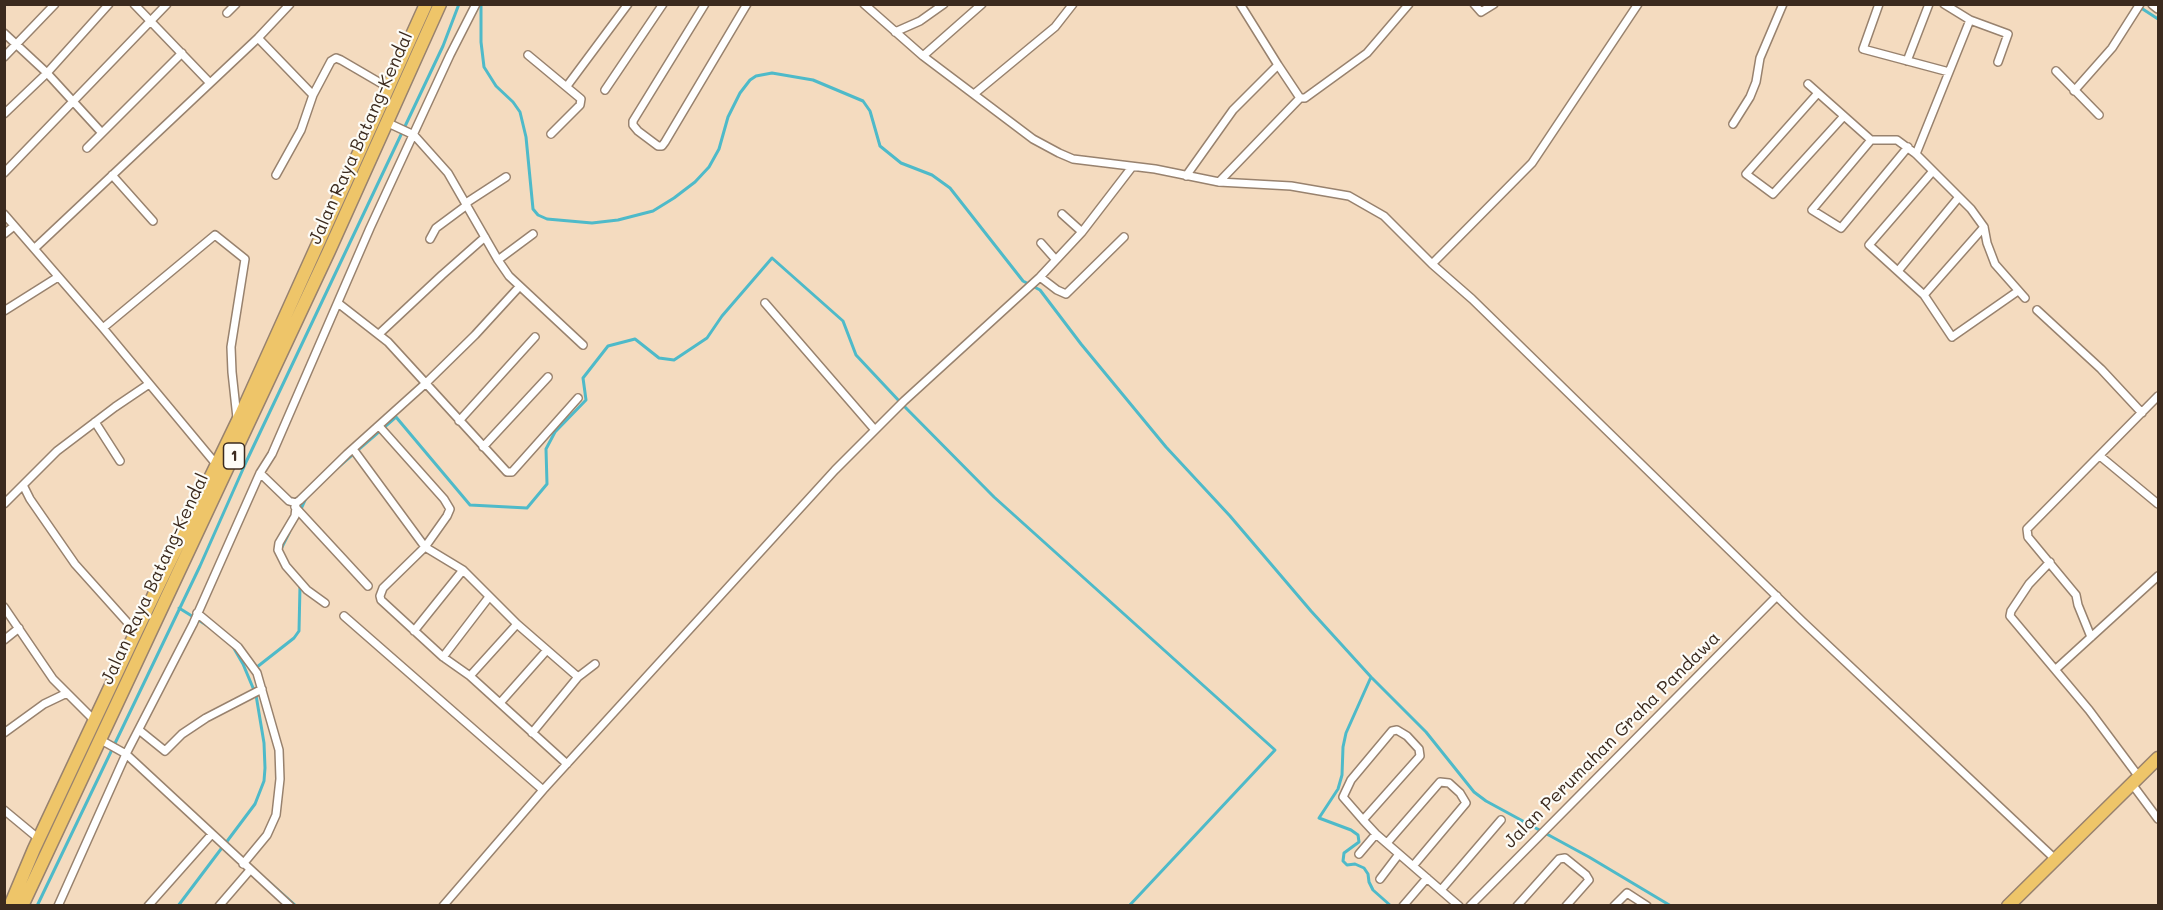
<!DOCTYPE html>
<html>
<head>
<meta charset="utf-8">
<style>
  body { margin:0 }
  #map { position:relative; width:2163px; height:910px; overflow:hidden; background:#f4dbbf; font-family:Mali,sans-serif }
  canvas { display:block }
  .frame { position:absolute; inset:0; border:6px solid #3b2a1e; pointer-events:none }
</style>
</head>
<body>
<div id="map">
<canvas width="2163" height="910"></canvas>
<div class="frame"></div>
</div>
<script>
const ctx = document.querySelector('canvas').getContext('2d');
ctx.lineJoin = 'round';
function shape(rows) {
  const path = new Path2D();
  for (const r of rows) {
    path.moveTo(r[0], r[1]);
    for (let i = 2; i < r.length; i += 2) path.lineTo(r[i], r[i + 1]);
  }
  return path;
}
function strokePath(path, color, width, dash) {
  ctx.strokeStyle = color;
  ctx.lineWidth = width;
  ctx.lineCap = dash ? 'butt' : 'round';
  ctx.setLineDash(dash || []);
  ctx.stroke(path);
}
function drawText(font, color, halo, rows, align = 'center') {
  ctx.font = font + ' Mali,sans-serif';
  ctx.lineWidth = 4.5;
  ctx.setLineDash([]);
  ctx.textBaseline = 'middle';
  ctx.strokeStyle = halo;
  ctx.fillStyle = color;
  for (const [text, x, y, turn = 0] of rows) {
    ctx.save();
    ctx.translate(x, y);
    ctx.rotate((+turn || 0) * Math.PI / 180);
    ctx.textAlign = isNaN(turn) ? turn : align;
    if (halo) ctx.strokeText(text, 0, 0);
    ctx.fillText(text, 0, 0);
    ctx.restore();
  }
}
const stream = shape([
  [481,4,481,42,484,67,496,86,513,102,520,112,526,137,533,209,538,215,547,219,592,223,618,220,653,211,674,198,695,182,709,167,719,149,728,117,740,93,750,80,756,76,772,73,813,80,863,101,870,111,880,146,901,163,932,175,950,188,1023,281,1040,290,1081,344,1166,447,1230,516,1311,611,1371,677,1426,732,1474,792,1486,801,1589,857,1671,906],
  [2135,4,2158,19],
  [336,469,396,417,470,505,527,508,547,484,546,449,555,432,586,400,583,378,608,346,635,339,659,358,674,360,707,338,722,316,772,258,843,321,856,355,901,403,994,497,1275,750,1129,906],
  [300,511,306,498],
  [281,549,289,533],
  [179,608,208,626],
  [257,667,294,638,299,631,300,586],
  [1371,677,1346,733,1343,747,1342,775,1338,789,1319,818,1351,830,1358,835,1359,842,1344,853,1343,861,1347,865,1355,864,1364,868,1368,874,1369,882,1373,890,1391,906],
  [225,844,255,804,264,781,265,768,264,743,256,695,243,664,232,645],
  [268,881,296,906],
  [37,906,200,566,247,460,443,46,459,4],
  [178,906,221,849]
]);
const minor = shape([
  [134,4,210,83],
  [705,4,633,121,633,125,638,131,658,146,662,146,665,142,747,4],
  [864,4,923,56,1033,139,1059,153,1073,159,1155,169,1219,182,1291,186,1349,196,1384,216,1432,264,1472,299,1802,621,2054,858],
  [1474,4,1481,12,1494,4],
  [1879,4,1863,49,1949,72],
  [1944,4,1970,20,2008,34,1998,62],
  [227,13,236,4],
  [895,32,920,21,944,4],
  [4,33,47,73,102,133,182,53],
  [258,38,313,95],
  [528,55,581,99,580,105,551,134],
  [923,56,982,4],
  [4,57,55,4],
  [1907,61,1929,4],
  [1278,65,1300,98],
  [2056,71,2099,115],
  [1808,84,1871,140,1897,140,1916,154,1971,209,1984,227,1987,243,1995,264,2025,298],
  [567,86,628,4],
  [605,90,663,4],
  [2074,91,2112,48,2140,4],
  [1818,93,1746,174,1773,194,1844,116],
  [974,94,1055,27,1073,4],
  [4,114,47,73,109,4],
  [388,123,414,135,448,173,498,260,509,276,583,345],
  [1733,124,1750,97,1756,82,1760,58,1783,4],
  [1871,140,1812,210,1841,228,1908,147],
  [87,148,102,133],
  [1916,154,1970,20],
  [1933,171,1869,245,1924,295,1952,337,2018,291],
  [4,173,167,4],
  [112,175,153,221],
  [276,175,301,130,313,95,331,61,336,58,341,60,389,88],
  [1186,176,1233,110,1278,65,1240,4],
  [1219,182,1300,98,1305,98,1367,53,1409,4],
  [466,203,506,177],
  [4,214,103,328,216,464],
  [1062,214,1082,232],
  [4,234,14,226],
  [430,239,436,228,467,205],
  [1041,243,1056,260],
  [35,248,258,38,290,4],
  [498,260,533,234],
  [1432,264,1532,163,1638,4],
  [1898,271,1959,197],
  [1040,277,1057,290,1066,294,1124,237],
  [1924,295,1984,227],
  [338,303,388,342,507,472,512,472,578,398],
  [765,303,875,430],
  [2037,310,2101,369,2142,413],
  [4,311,58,277],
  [103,328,215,235,245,259,231,347,232,372,237,418],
  [379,334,442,275,485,237],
  [459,421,535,337],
  [95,422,120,461],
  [379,426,444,499,450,509,447,516,425,547,383,588,380,596,381,600,443,657,470,676,567,764],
  [483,447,548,377],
  [353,449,425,547,463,570,517,624,578,677],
  [2100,456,2158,504],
  [260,473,289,501,296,503,300,500,347,454,426,383,475,335,519,287],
  [23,485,30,499,75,564,136,632],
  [4,504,57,451,115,407,149,384],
  [295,507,368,586],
  [296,507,295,516,279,543,278,550,286,566,307,590,325,603],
  [2050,562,2029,584,2011,611,2010,616,2089,710,2139,777],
  [4,607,53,679,95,721],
  [197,613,238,647,257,673,279,750,280,779,276,815,267,835,243,864],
  [344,616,543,790],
  [414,631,463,570],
  [2091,637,2078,605,2076,595,2028,537,2027,529,2158,396],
  [4,640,19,628],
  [443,657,489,597],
  [2056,669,2158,576],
  [470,676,517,624],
  [500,703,547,650],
  [139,730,165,751,182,734,206,718,262,689],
  [4,733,44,704,67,693],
  [532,733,578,677,595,664],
  [99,739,126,754,290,906],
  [2132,784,2158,819],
  [4,810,39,839],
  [1363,820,1420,756,1419,749,1407,736,1397,730,1392,731,1351,780,1343,797,1363,820,1376,834,1459,906],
  [1387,843,1440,782,1449,783,1460,793,1466,803,1413,866],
  [1359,854,1376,834],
  [1380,879,1399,854],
  [1441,890,1501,820],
  [58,906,126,754,193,624,260,473,272,454,370,228,450,55,476,4],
  [148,906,211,835],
  [219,906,250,870],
  [443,906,543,790,835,470,904,401,1040,277,1082,232,1132,167],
  [1403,906,1427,878],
  [1470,906,1777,596],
  [1517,906,1559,859,1565,858,1586,875,1589,880,1566,906],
  [1614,906,1627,893,1647,906]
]);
const tertiary = shape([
  [2153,4,2158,8]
]);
const trunk = shape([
  [10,906,34,849,136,632,242,412,426,4],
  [22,906,329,251,440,4],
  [2008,906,2158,758]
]);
const shields = [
  [234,456,21]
];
const shieldNames = [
  ["1",234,456]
];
const streetNames = [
  ["Jalan Raya Batang-Kendal",361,138,-66],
  ["Jalan Raya Batang-Kendal",155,579,-65],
  ["Jalan Perumahan Graha Pandawa",1612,740,-45]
];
strokePath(stream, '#4ebac9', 3);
strokePath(minor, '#98826e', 10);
strokePath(tertiary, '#98826e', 12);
strokePath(trunk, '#98826e', 15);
strokePath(minor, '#fff', 7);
strokePath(tertiary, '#fff', 9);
strokePath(trunk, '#eec569', 12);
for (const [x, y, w] of shields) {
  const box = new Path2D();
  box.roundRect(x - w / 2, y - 13, w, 26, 4.5);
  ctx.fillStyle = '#fdfcf7';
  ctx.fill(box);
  strokePath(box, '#3b2a1e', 1.5);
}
drawText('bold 16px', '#3b2a1e', null, shieldNames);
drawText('18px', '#3b2a1e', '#fdfcf7', streetNames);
</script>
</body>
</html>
